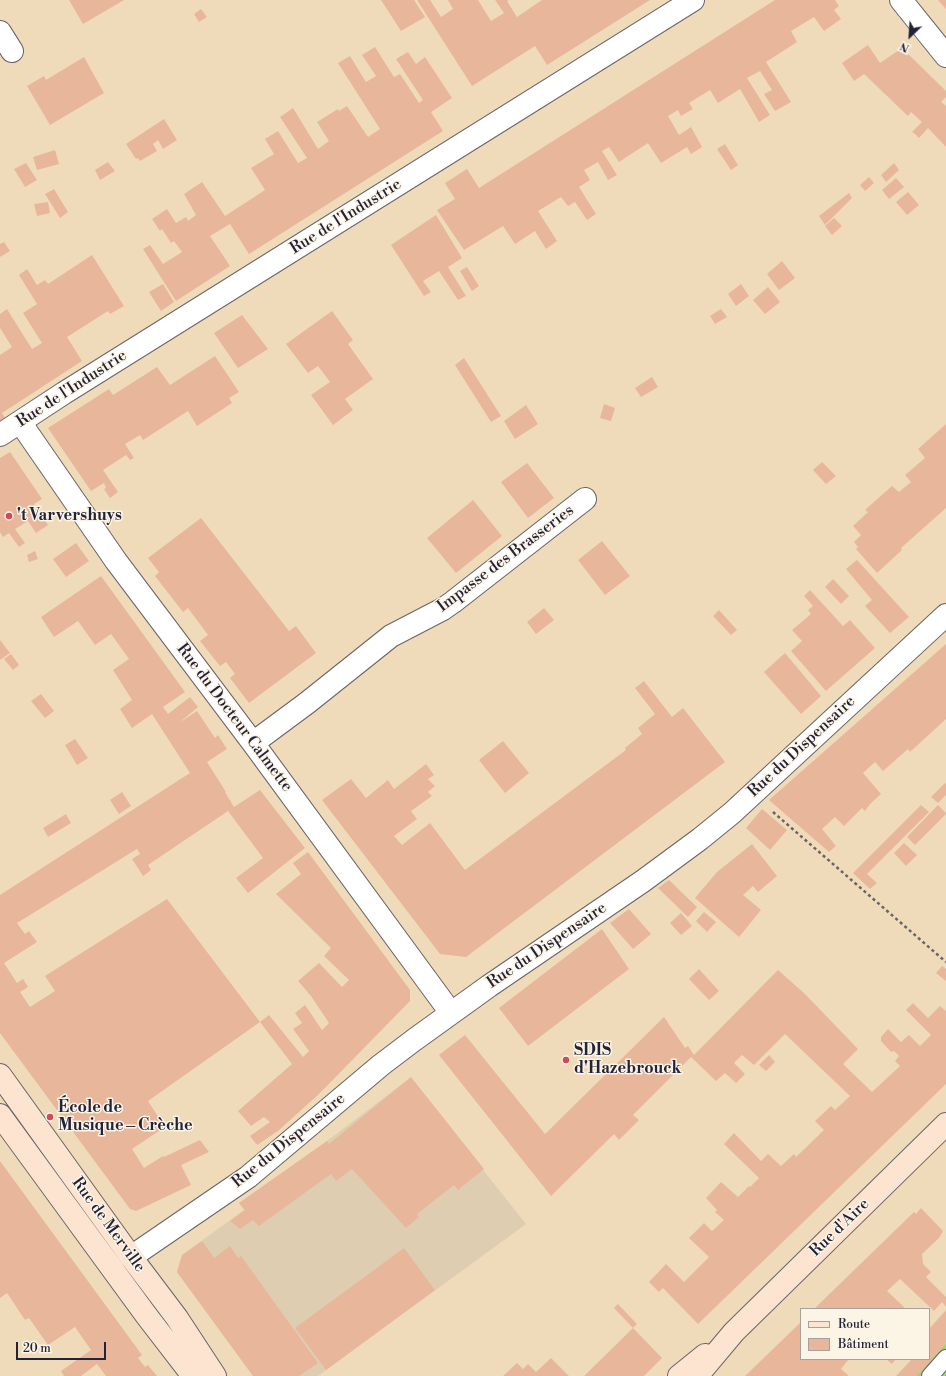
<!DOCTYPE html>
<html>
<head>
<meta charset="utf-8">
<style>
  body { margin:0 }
  #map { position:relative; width:946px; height:1376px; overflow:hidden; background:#efdbb9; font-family:"Libre Bodoni",serif }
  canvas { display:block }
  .legend { position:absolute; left:800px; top:1308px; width:130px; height:52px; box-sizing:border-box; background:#fcf5e5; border:1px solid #a5a1a1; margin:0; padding:5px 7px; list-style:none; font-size:12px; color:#22223b }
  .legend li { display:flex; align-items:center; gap:8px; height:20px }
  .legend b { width:20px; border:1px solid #a5a1a1 }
  .north { position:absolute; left:890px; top:16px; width:40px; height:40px; -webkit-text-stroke:3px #fcf5e5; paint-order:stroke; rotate:205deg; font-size:11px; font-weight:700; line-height:16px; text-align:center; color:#22223b }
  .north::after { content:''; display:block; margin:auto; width:14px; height:18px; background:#22223b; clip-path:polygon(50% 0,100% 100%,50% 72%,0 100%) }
  .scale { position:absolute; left:16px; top:1342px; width:90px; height:18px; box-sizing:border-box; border:2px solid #22223b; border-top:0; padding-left:5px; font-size:12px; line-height:14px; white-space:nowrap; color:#22223b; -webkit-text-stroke:3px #fcf5e5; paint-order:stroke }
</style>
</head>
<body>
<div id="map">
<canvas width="946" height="1376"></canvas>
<ul class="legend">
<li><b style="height:5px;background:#fde4d0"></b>Route</li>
<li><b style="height:11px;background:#e8b79b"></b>Bâtiment</li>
</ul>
<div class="north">N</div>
<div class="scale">20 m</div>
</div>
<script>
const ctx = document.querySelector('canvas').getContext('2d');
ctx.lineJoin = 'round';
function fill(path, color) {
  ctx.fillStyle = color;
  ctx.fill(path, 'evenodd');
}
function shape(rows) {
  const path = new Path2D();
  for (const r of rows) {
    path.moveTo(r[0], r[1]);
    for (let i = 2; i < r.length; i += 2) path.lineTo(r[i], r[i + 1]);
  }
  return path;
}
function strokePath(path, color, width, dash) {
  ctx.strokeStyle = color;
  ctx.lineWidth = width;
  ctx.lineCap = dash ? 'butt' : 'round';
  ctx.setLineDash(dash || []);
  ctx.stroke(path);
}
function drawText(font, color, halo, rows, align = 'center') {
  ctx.font = font + ' "Libre Bodoni",serif';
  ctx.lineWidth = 3;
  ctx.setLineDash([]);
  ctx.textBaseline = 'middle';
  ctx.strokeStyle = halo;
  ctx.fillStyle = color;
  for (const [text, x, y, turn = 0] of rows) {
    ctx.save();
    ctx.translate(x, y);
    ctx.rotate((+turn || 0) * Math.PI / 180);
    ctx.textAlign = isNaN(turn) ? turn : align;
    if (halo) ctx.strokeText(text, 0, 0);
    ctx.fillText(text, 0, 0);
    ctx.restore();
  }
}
const built = shape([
  [410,1078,526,1224,318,1376,253,1376,177,1272,182,1255,244,1210,239,1203,327,1141]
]);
const green = shape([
  [946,1343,946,1376,916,1376]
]);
const building = shape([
  [69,0,124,0,83,24],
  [381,0,414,0,425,17,401,31],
  [417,0,430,0,441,17,453,9,448,0,478,0,491,21,504,13,495,0,509,0,507,1,517,17,542,0,650,0,547,65,535,46,472,86],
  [775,0,835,0,839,6,834,10,841,19,824,31,814,17,791,31,797,42,766,62,791,102,775,111,764,94,772,90,760,71,747,78,770,115,759,122,740,89,718,103,710,90,689,103,693,109,681,116,678,110,668,116,679,135,691,127,702,147,691,154,687,147,661,163,648,143,619,162,609,147,602,151,617,175,608,180,598,162,584,170,590,180,579,187,596,214,587,220,575,202,568,206,561,197,538,211,557,241,546,249,535,231,515,244,503,226,464,250,437,210,455,199,445,183,467,169,479,188],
  [938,0,946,0,946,9],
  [201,9,207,17,199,22,194,14],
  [868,45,880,63,902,48,946,91,946,97,941,102,946,106,946,147,928,128,919,138,915,134,912,132,922,122,911,112,908,116,864,74,854,81,842,63],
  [375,47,394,77,400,74,419,103,423,100,396,59,408,52,416,64,425,57,452,98,431,112,443,131,249,254,230,224,210,236,230,266,176,301,143,249,150,245,163,264,182,252,174,241,171,243,162,229,160,231,152,219,167,209,176,223,186,217,188,221,196,215,184,194,202,182,225,216,265,190,251,168,274,154,265,139,278,131,298,163,307,158,280,117,293,108,318,149,329,141,317,122,338,109,339,111,347,106,368,137,380,129,338,63,350,56,366,82,376,76,362,55],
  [84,57,104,93,50,125,27,86,44,76,46,80],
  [164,119,177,140,163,149,158,140,153,144,157,151,140,161,138,158,136,159,126,144],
  [725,144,738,165,731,170,717,149],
  [55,150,59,164,37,170,33,157],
  [108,162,115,171,100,180,95,170],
  [26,163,37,180,25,187,14,169],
  [894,163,899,170,886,182,881,175],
  [869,177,874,183,865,191,860,185],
  [896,178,904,187,889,199,882,190],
  [54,189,68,212,60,218,45,194],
  [908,192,919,205,907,215,896,202],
  [849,193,852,198,825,225,819,216],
  [48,202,50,213,37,216,34,204],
  [436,215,462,258,448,267,466,296,458,300,439,271,423,281,431,292,424,296,391,245],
  [834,218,842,226,832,235,825,226],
  [4,242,10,251,0,257,0,244],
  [92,255,124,306,110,314,108,311,67,337,82,361,2,413,5,418,0,421,0,355,12,347,0,328,0,314,7,309,32,349,42,343,23,313,37,304,19,275,27,269,37,285,45,280,48,284],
  [782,261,795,278,779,290,767,274],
  [467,267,479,286,472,291,460,271],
  [163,284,174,302,161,311,149,292],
  [741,284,749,296,736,306,728,294],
  [768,287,780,302,765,314,753,300],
  [721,309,727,317,715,324,710,316],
  [332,311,353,340,348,344,373,379,345,399,353,410,333,425,311,395,330,382,318,366,308,373,286,344],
  [242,315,268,349,238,368,214,333],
  [215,356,239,392,229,398,232,403,197,426,188,411,143,440,140,435,125,444,134,458,130,460,126,455,103,470,118,492,110,498,104,489,106,488,104,483,91,491,48,428,109,389,113,395,157,367,170,385],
  [464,358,501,416,491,422,455,365],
  [652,377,658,387,641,397,635,388],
  [604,404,615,408,611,421,600,418],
  [526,405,538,424,515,439,504,421],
  [946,424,946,508,901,548,902,550,877,573,856,549,858,547,854,542,861,535,853,526,868,512,865,510,892,486,899,492,911,482,905,475,925,458,918,449],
  [10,452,42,499,34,504,48,525,36,533,28,521,15,529,25,543,19,547,9,533,3,537,0,532,0,458],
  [822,462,836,476,826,484,813,470],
  [527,463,554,498,528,518,501,482],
  [473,500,502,536,456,573,427,538],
  [201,518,289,631,296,626,316,653,249,703,230,678,235,674,226,662,220,666,200,641,208,635,188,608,183,612,155,576,159,572,148,558],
  [602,541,630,576,605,595,578,560],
  [76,543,89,561,66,577,53,559],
  [35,551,38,559,29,562,27,555],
  [857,560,909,617,890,633,865,606,872,600,846,569],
  [101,576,185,692,163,707,168,714,190,697,198,707,179,723,197,711,215,738,218,735,227,749,207,762,226,792,225,792,234,807,260,790,305,848,248,893,236,878,263,858,228,811,148,865,151,870,143,876,132,859,140,854,137,849,17,923,25,934,29,931,37,942,4,963,17,983,23,979,28,987,20,992,30,1007,55,991,45,976,167,899,260,1022,148,1101,165,1127,132,1149,144,1168,163,1156,164,1157,200,1140,209,1152,181,1165,191,1185,136,1211,130,1209,0,1033,0,895,190,773,152,714,132,728,120,709,132,700,113,670,129,659,111,634,95,645,78,621,54,637,41,617],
  [833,579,849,596,841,604,825,587],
  [810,590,843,626,850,620,875,648,826,691,791,651,802,641,792,630,811,614,808,610,813,606,804,596],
  [544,608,554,620,536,634,527,622],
  [719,610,737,630,731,635,713,616],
  [0,640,10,653,0,660],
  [946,644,946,719,910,752,908,749,883,771,875,762,863,773,881,794,870,804,865,811,862,808,844,826,835,817,822,829,836,846,829,852,769,800],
  [785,653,821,696,801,714,764,672],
  [11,654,19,665,13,670,4,659],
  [644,681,672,717,683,708,725,762,466,957,440,954,322,800,351,779,366,798,388,780,394,789,426,764,434,775,428,779,435,786,428,792,432,796,411,811,417,819,394,836,402,845,430,823,465,870,626,750,625,748,642,734,638,728,655,714,635,688],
  [41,694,54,711,45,718,31,701],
  [75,739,88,758,77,765,65,745],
  [503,741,529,773,505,793,479,760],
  [945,783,946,784,946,795,938,803,931,797],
  [122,792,131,806,119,814,110,800],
  [921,805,929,812,867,874,877,883,870,889,853,873],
  [938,805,946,813,946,814,915,845,907,837],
  [762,809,787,830,770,850,746,828],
  [66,814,71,823,48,837,43,828],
  [904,843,917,855,906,866,894,853],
  [752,844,777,876,758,892,753,886,743,895,761,910,739,937,695,898,717,872],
  [308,852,410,990,410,1001,320,1093,278,1131,257,1145,250,1136,270,1122,264,1117,251,1126,238,1111,292,1064,260,1022,269,1015,303,1057,309,1051,293,1029,302,1023,295,1013,305,1005,322,1030,329,1023,311,996,298,981,319,963,342,987,349,980,324,956,331,948,276,894,301,874,293,863],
  [669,880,697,907,688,917,658,888],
  [629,909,651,934,633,949,610,923],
  [704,912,716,922,707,932,696,921],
  [681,913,692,926,681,935,670,923],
  [602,929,629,969,528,1046,499,1008],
  [942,966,946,969,946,981,936,973],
  [699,969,719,991,709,1000,689,979],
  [778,970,805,994,858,1049,843,1064,872,1092,900,1066,895,1061,899,1056,894,1051,891,1052,881,1041,881,1037,888,1029,901,1042,909,1035,920,1046,931,1035,906,1010,913,1003,928,1018,940,1006,946,1011,946,1084,698,1324,663,1288,659,1292,649,1282,666,1264,684,1282,709,1257,689,1238,704,1223,712,1231,724,1220,715,1212,717,1210,706,1198,721,1182,738,1197,749,1186,750,1187,759,1178,724,1144,734,1133,761,1161,768,1154,781,1166,794,1154,796,1157,824,1130,815,1121,831,1106,835,1110,850,1096,785,1034,754,1065,742,1055,734,1063,745,1074,736,1083,725,1073,716,1081,691,1057,633,1115,639,1120,619,1140,614,1134,551,1196,439,1055,465,1035,545,1134,664,1017,685,1048,688,1046,694,1055],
  [769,1055,775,1062,766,1071,759,1065],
  [411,1077,484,1169,458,1190,454,1185,417,1214,419,1217,406,1228,352,1169,336,1181,331,1174,259,1226,253,1220,240,1229,230,1221,245,1210,239,1203,327,1141,329,1144],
  [0,1161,142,1355,138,1358,145,1367,148,1365,157,1376,106,1376,97,1364,81,1376,64,1376,61,1371,91,1350,75,1327,48,1345,29,1318,25,1320,7,1293,0,1298],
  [921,1208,943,1231,939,1238,922,1254,923,1264,931,1272,926,1277,946,1297,946,1307,942,1302,934,1311,900,1279,887,1291,906,1309,814,1309,914,1212,916,1214],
  [202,1241,214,1258,230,1246,238,1258,241,1256,318,1363,299,1376,253,1376,177,1272,182,1255],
  [404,1248,435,1290,326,1370,295,1328],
  [618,1304,637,1324,633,1328,662,1358,644,1376,584,1376,633,1328,614,1308],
  [946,1310,946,1343,917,1376,896,1376,912,1359,929,1359,929,1329],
  [801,1322,801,1359,849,1359,841,1369,849,1376,745,1376],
  [551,1358,569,1376,503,1376,517,1363,523,1369,528,1364,536,1372],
  [886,1359,896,1359,892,1364]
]);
const path = shape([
  [773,812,946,962]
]);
const lane = shape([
  [930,1376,946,1358]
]);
const street = shape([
  [901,0,946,56],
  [0,32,12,51],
  [20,422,116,561,253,743,451,1013],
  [0,435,64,393,693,0],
  [253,743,307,703,391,636,443,609,453,602,585,499],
  [131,1257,248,1177,381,1065,414,1040,489,986,643,881,700,839,732,813,946,615]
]);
const secondary = shape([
  [0,1075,131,1257,177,1318,215,1376],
  [0,1115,146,1315,193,1376],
  [679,1376,705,1355],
  [697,1376,734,1332,946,1124]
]);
const markers = [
  [9,516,4,"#d1495b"],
  [566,1060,4,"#d1495b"],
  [50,1117,4,"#d1495b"]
];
const streetNames = [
  ["Rue de l'Industrie",346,217,-32],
  ["Rue de l'Industrie",72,389,-33],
  ["Impasse des Brasseries",506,559,-37],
  ["Rue du Docteur Calmette",234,718,53],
  ["Rue du Dispensaire",802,747,-43],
  ["Rue du Dispensaire",547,946,-34],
  ["Rue du Dispensaire",289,1141,-39],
  ["Rue de Merville",108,1225,54],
  ["Rue d'Aire",840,1228,-44]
];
const poiNames = [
  ["'t Varvershuys",17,516],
  ["SDIS",574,1051],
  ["d'Hazebrouck",574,1069],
  ["École de",58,1108],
  ["Musique – Crèche",58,1126]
];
fill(built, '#dfcdb2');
fill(green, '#a6cc76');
fill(building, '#e8b79b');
strokePath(lane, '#6a6367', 18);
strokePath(street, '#6a6367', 24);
strokePath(secondary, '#6a6367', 24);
strokePath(path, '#6a6367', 2.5, [3, 3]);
strokePath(lane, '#fff', 16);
strokePath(street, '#fff', 22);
strokePath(secondary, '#fde4d0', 22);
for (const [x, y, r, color] of markers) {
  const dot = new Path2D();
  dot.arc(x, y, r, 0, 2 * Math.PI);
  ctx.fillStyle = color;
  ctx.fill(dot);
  strokePath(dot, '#fcf5e5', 1.5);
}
drawText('16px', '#22223b', '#fcf5e5', streetNames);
drawText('bold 16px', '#22223b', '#fcf5e5', poiNames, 'left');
</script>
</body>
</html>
